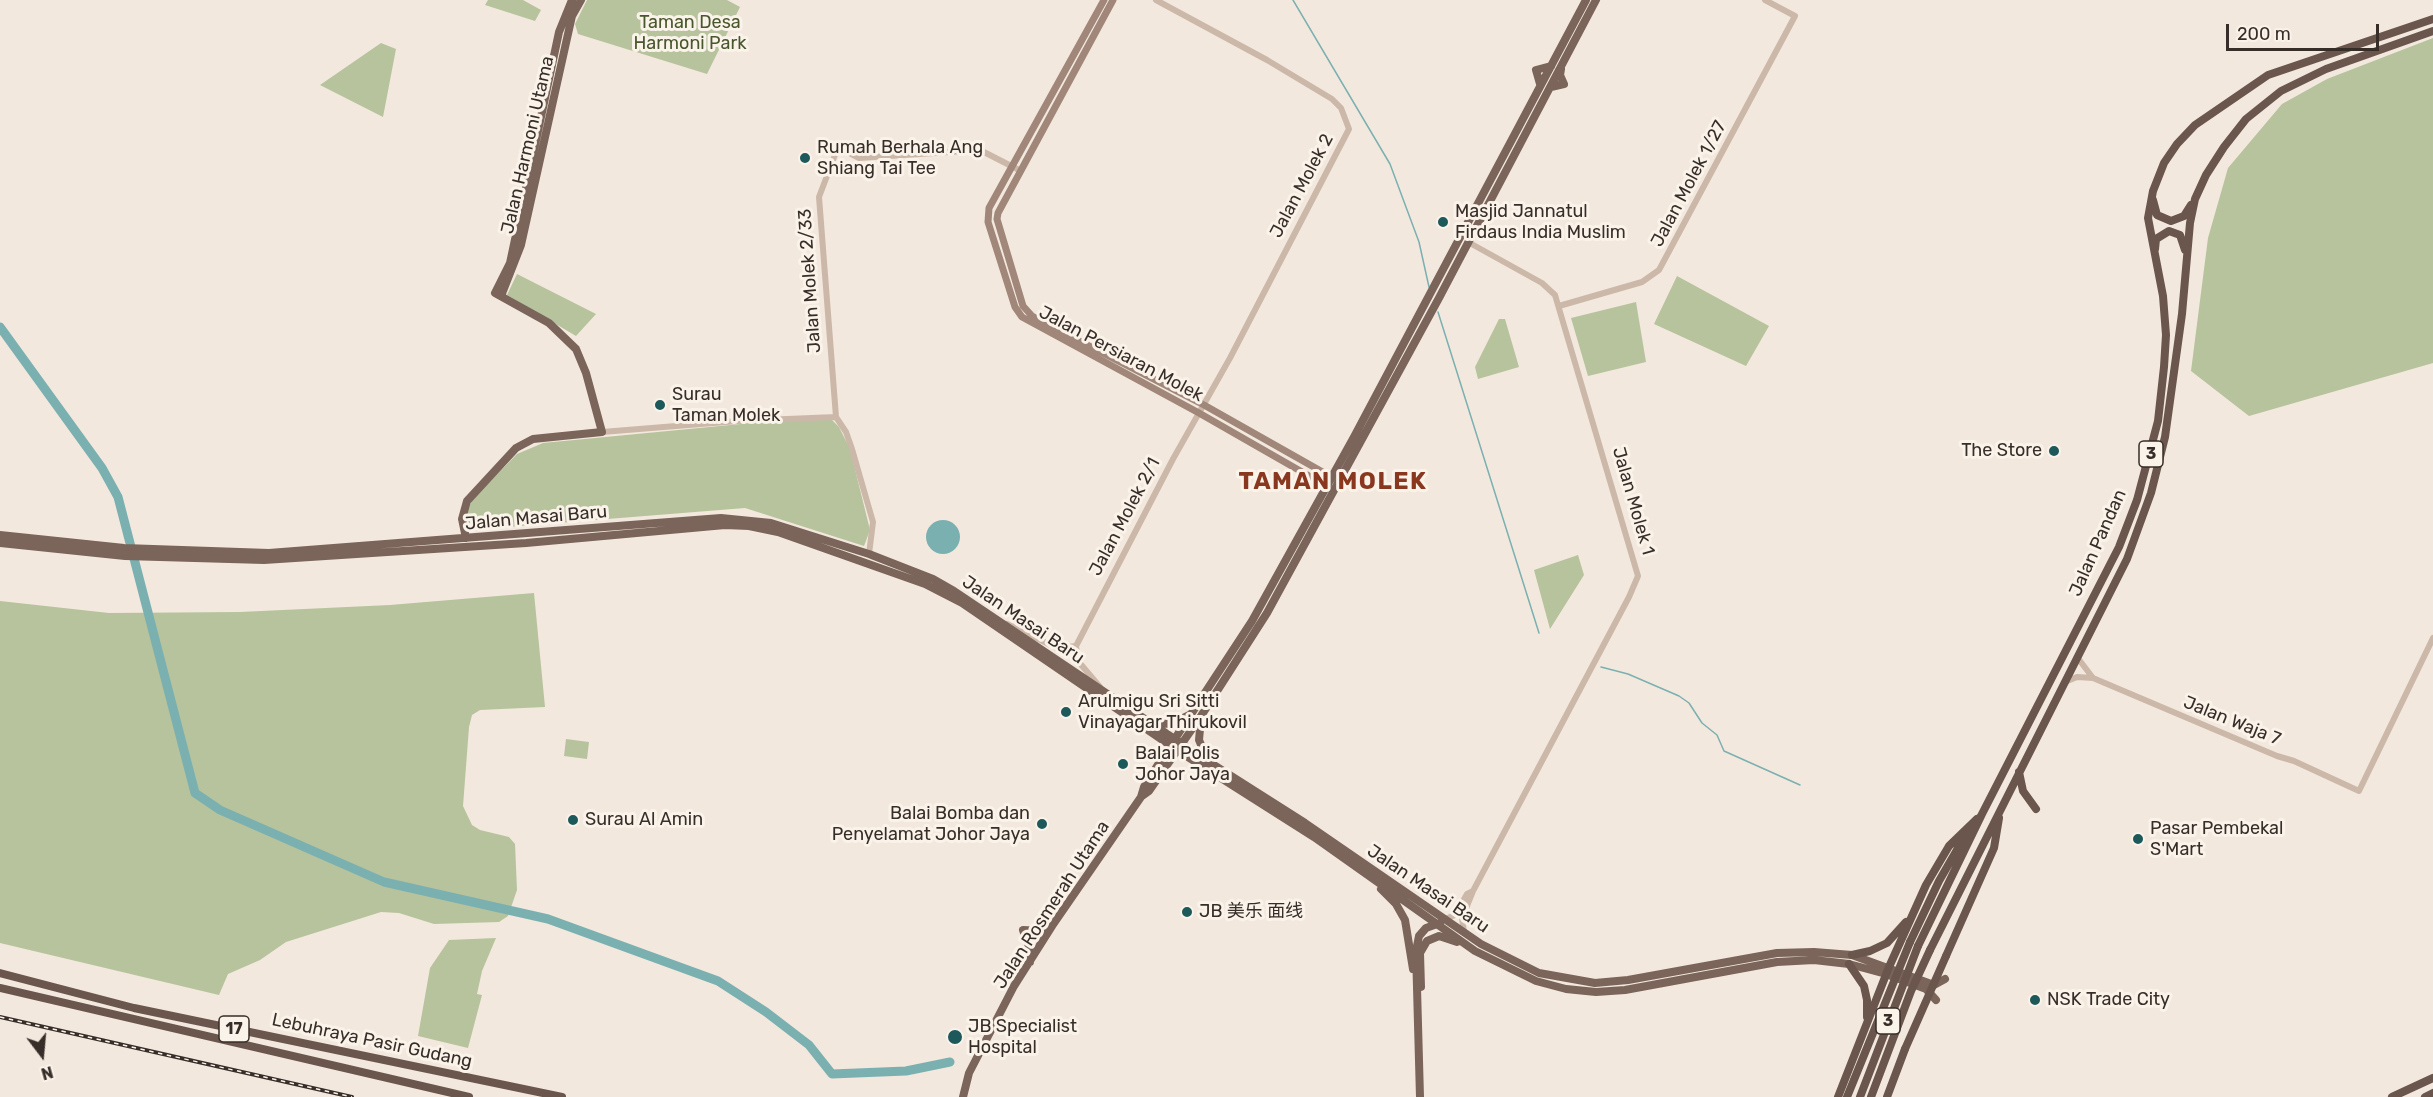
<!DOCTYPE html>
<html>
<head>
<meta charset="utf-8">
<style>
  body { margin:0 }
  #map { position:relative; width:2433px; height:1097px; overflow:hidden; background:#f3e8dd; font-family:Rubik,sans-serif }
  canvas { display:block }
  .north { position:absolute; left:12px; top:1025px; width:60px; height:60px; -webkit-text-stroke:4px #faf3ea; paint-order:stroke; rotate:164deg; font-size:16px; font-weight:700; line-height:24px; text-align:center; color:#382e29 }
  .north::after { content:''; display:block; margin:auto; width:21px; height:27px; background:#382e29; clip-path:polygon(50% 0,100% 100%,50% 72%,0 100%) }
  .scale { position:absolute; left:2226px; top:24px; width:153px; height:27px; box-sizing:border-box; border:3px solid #382e29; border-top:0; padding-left:8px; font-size:18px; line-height:21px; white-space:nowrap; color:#382e29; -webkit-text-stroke:4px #faf3ea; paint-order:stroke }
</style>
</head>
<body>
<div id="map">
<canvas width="2433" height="1097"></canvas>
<div class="north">N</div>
<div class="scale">200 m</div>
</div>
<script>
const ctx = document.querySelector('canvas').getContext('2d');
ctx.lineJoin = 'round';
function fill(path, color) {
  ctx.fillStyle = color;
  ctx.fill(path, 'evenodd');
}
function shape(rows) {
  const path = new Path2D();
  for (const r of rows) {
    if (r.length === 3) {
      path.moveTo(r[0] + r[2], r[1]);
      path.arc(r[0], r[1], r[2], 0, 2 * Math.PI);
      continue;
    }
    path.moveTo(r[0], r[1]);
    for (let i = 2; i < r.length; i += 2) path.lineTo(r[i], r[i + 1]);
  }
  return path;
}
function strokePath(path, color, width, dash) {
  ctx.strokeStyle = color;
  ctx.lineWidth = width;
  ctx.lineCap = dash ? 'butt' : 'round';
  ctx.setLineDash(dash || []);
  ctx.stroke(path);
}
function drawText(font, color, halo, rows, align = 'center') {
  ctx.font = font + ' Rubik,"Noto Sans SC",sans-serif';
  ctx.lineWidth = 6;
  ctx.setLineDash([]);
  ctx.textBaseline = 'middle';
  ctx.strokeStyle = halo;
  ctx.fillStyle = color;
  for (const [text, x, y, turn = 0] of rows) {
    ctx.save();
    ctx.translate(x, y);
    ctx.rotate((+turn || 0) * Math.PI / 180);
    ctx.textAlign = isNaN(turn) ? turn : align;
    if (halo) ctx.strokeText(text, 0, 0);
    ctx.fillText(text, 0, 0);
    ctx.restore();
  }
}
const green = shape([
  [488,0,523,0,541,10,535,21,485,5],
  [587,0,727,0,740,7,707,74,578,34,575,24],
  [2433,38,2433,363,2249,416,2191,371,2208,238,2228,168,2282,104,2327,79],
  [381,43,396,49,383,117,320,85],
  [517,274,596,314,576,336,507,295],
  [1677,276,1769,326,1746,366,1654,324],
  [1636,302,1646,362,1588,376,1571,318],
  [1499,319,1505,319,1519,367,1478,379,1475,367],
  [831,419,839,427,850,449,870,530,864,546,745,508,470,530,467,512,472,500,517,454,543,443,772,421],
  [1578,555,1584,575,1550,629,1534,570],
  [534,593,545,707,480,710,472,715,469,727,463,806,472,825,480,830,509,837,515,844,517,890,508,916,499,922,434,924,399,913,381,912,286,942,260,960,228,974,219,995,0,943,0,601,109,613,240,612,390,605],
  [566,739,589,742,587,759,564,756],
  [496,938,482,971,477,994,482,995,468,1048,418,1036,430,968,449,940]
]);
const water = shape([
  [943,537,17]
]);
const stream = shape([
  [1293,0,1390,164,1419,242,1429,287],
  [1438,312,1539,633],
  [1601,667,1628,674,1679,696,1689,703,1702,723,1717,735,1724,751,1800,785]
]);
const river = shape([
  [0,327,102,468,118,497,195,793,220,810,384,882,548,919,718,981,766,1012,809,1045,832,1074,906,1071,950,1062]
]);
const tertiary = shape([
  [1559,306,1642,282,1659,270,1795,16,1765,0],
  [836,417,819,197,838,147,859,158,980,150,1021,171],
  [836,417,846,432,852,449,873,522,869,554],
  [602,432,738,421,836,417],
  [1007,624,1057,648,1076,646],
  [2077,657,2093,678],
  [2065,682,2077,677,2093,678,2277,756,2294,761,2359,791,2433,638],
  [1100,687,1078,661,1076,646,1173,459,1230,358,1349,129,1341,108,1332,99,1267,60,1156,0],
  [1445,919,1455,915,1467,894,1473,891],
  [1464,932,1462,918,1473,891,1629,597,1638,576,1555,295,1542,283,1468,242]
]);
const secondary = shape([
  [1104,0,989,208,988,222,1015,307,1022,317,1199,413,1330,488],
  [1113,0,998,213,997,219,1023,306,1032,316,1064,333,1204,405,1335,479]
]);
const primary = shape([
  [1540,84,1536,70,1551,66],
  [1551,87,1564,84,1560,75,1561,69],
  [501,296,521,245,572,16,581,0],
  [0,535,124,548,269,553,721,518,771,523,869,554,933,579,954,591,1209,762,1305,823,1481,944,1539,973,1595,983,1628,980,1777,953,1814,952,1852,955,1934,985,1945,979],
  [466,538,462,519,467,501,516,448,533,439,602,432,586,373,576,349,549,323,495,293,510,263,559,32,572,0],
  [0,543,125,556,264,560,526,543,725,525,749,526,778,532,925,584,962,603,1177,750,1314,837,1475,951,1536,981,1566,989,1596,992,1625,990,1777,962,1814,960,1849,964,1886,974,1926,989,1936,1000],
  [1201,718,1199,740,1208,761],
  [1153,723,1171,724,1189,715],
  [1142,796,1149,791,1201,716,1267,613,1439,298,1596,0],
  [1381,889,1396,904,1405,920,1413,969],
  [1030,962,1030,949,1023,930,1044,931,1051,927],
  [1421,987,1420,953,1427,941,1439,936,1457,942],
  [963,1097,969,1073,1014,986,1052,926,1141,797,1144,787,1161,760,1252,621,1354,437,1586,0],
  [1420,1097,1416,951,1419,936,1426,928,1440,923]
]);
const trunk = shape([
  [2153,200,2157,215,2171,221,2184,216,2191,205],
  [2155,249,2156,239,2169,231,2180,235,2185,250],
  [2019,772,2023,791,2036,809],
  [1910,942,1939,881,1965,836],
  [1918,946,1982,814,2119,547,2137,500,2158,421,2164,367,2166,335,2163,296,2148,218,2153,191,2164,163,2177,144,2195,125,2268,75,2433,19],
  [1930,950,2127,559,2151,493,2165,437,2182,314,2190,223,2195,199,2206,175,2224,147,2246,119,2281,91,2326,69,2433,31],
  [1852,955,1870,951,1887,943,1906,922],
  [1946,956,1994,848,1999,818],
  [1849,964,1864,986,1867,1000,1867,1017],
  [0,973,134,1008,562,1097],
  [0,988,469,1097],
  [1838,1097,1889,967,1926,885,1949,846,1977,819],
  [1887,1097,1905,1049],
  [2392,1097,2433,1078],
  [2425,1097,2433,1093]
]);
const rail = shape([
  [0,1017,352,1097]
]);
const trunkBridge = shape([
  [1905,1049,1946,956],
  [1847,1097,1910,942],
  [1860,1097,1918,946],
  [1871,1097,1911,991,1930,950]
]);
const markers = [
  [805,158,6,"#1d585b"],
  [1443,222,6,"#1d585b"],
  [660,405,6,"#1d585b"],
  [2054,451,6,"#1d585b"],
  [1066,712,6,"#1d585b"],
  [1123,764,6,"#1d585b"],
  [573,820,6,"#1d585b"],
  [1042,824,6,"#1d585b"],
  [2138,839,6,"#1d585b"],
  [1187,912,6,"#1d585b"],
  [2035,1000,6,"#1d585b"],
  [955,1037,8,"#1d585b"]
];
const shields = [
  [2151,454,24],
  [1888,1021,24],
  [234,1029,30]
];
const shieldNames = [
  ["3",2151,454],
  ["3",1888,1021],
  ["17",234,1029]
];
const parkNames = [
  ["Taman Desa",690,23],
  ["Harmoni Park",690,44]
];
const streetNames = [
  ["Jalan Harmoni Utama",528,145,-77],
  ["Jalan Molek 1/27",1689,184,-62],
  ["Jalan Molek 2",1302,186,-62],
  ["Jalan Molek 2/33",810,281,-94],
  ["Jalan Persiaran Molek",1121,354,28],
  ["Jalan Molek 1",1633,501,74],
  ["Jalan Molek 2/1",1125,517,-62],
  ["Jalan Masai Baru",536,518,-5],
  ["Jalan Pandan",2098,543,-66],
  ["Jalan Masai Baru",1023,620,34],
  ["Jalan Waja 7",2232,721,22],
  ["Jalan Masai Baru",1428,889,34],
  ["Jalan Rosmerah Utama",1052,905,-57],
  ["Lebuhraya Pasir Gudang",372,1041,12]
];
const poiNames = [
  ["Rumah Berhala Ang",817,148],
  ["Shiang Tai Tee",817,169],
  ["Masjid Jannatul",1455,212],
  ["Firdaus India Muslim",1455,233],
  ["Surau",672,395],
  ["Taman Molek",672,416],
  ["The Store",2042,451,"right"],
  ["Arulmigu Sri Sitti",1078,702],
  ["Vinayagar Thirukovil",1078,723],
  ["Balai Polis",1135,754],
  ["Johor Jaya",1135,775],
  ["Balai Bomba dan",1030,814,"right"],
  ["Penyelamat Johor Jaya",1030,835,"right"],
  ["Surau Al Amin",585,820],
  ["Pasar Pembekal",2150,829],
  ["S'Mart",2150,850],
  ["JB 美乐 面线",1199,912],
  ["NSK Trade City",2047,1000],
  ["JB Specialist",968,1027],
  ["Hospital",968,1048]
];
const districtNames = [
  ["TAMAN MOLEK",1333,482]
];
fill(green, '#b6c39d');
fill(water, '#7bb0b1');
strokePath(stream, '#7bb0b1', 1.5);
strokePath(river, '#7bb0b1', 9);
strokePath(tertiary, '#ccb8a9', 6);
strokePath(secondary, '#a0877a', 7);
strokePath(primary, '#7b645a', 8);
strokePath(trunk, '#6a564d', 8);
strokePath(rail, '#382e29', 4);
strokePath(rail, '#faf3ea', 1.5, [4.5]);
strokePath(trunkBridge, '#6a564d', 8);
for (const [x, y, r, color] of markers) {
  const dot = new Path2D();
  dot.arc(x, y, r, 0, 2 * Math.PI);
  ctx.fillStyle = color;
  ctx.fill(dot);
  strokePath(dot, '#faf3ea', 2);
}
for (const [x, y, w] of shields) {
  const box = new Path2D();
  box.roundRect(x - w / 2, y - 13, w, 26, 4.5);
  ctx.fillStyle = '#faf3ea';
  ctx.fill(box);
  strokePath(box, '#382e29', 1.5);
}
drawText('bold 16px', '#382e29', null, shieldNames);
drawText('18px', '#48572c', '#faf3ea', parkNames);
drawText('18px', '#382e29', '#faf3ea', streetNames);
drawText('18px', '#382e29', '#faf3ea', poiNames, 'left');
ctx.letterSpacing = '1.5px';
drawText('bold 24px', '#8a3720', '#faf3ea', districtNames);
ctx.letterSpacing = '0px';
</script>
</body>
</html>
